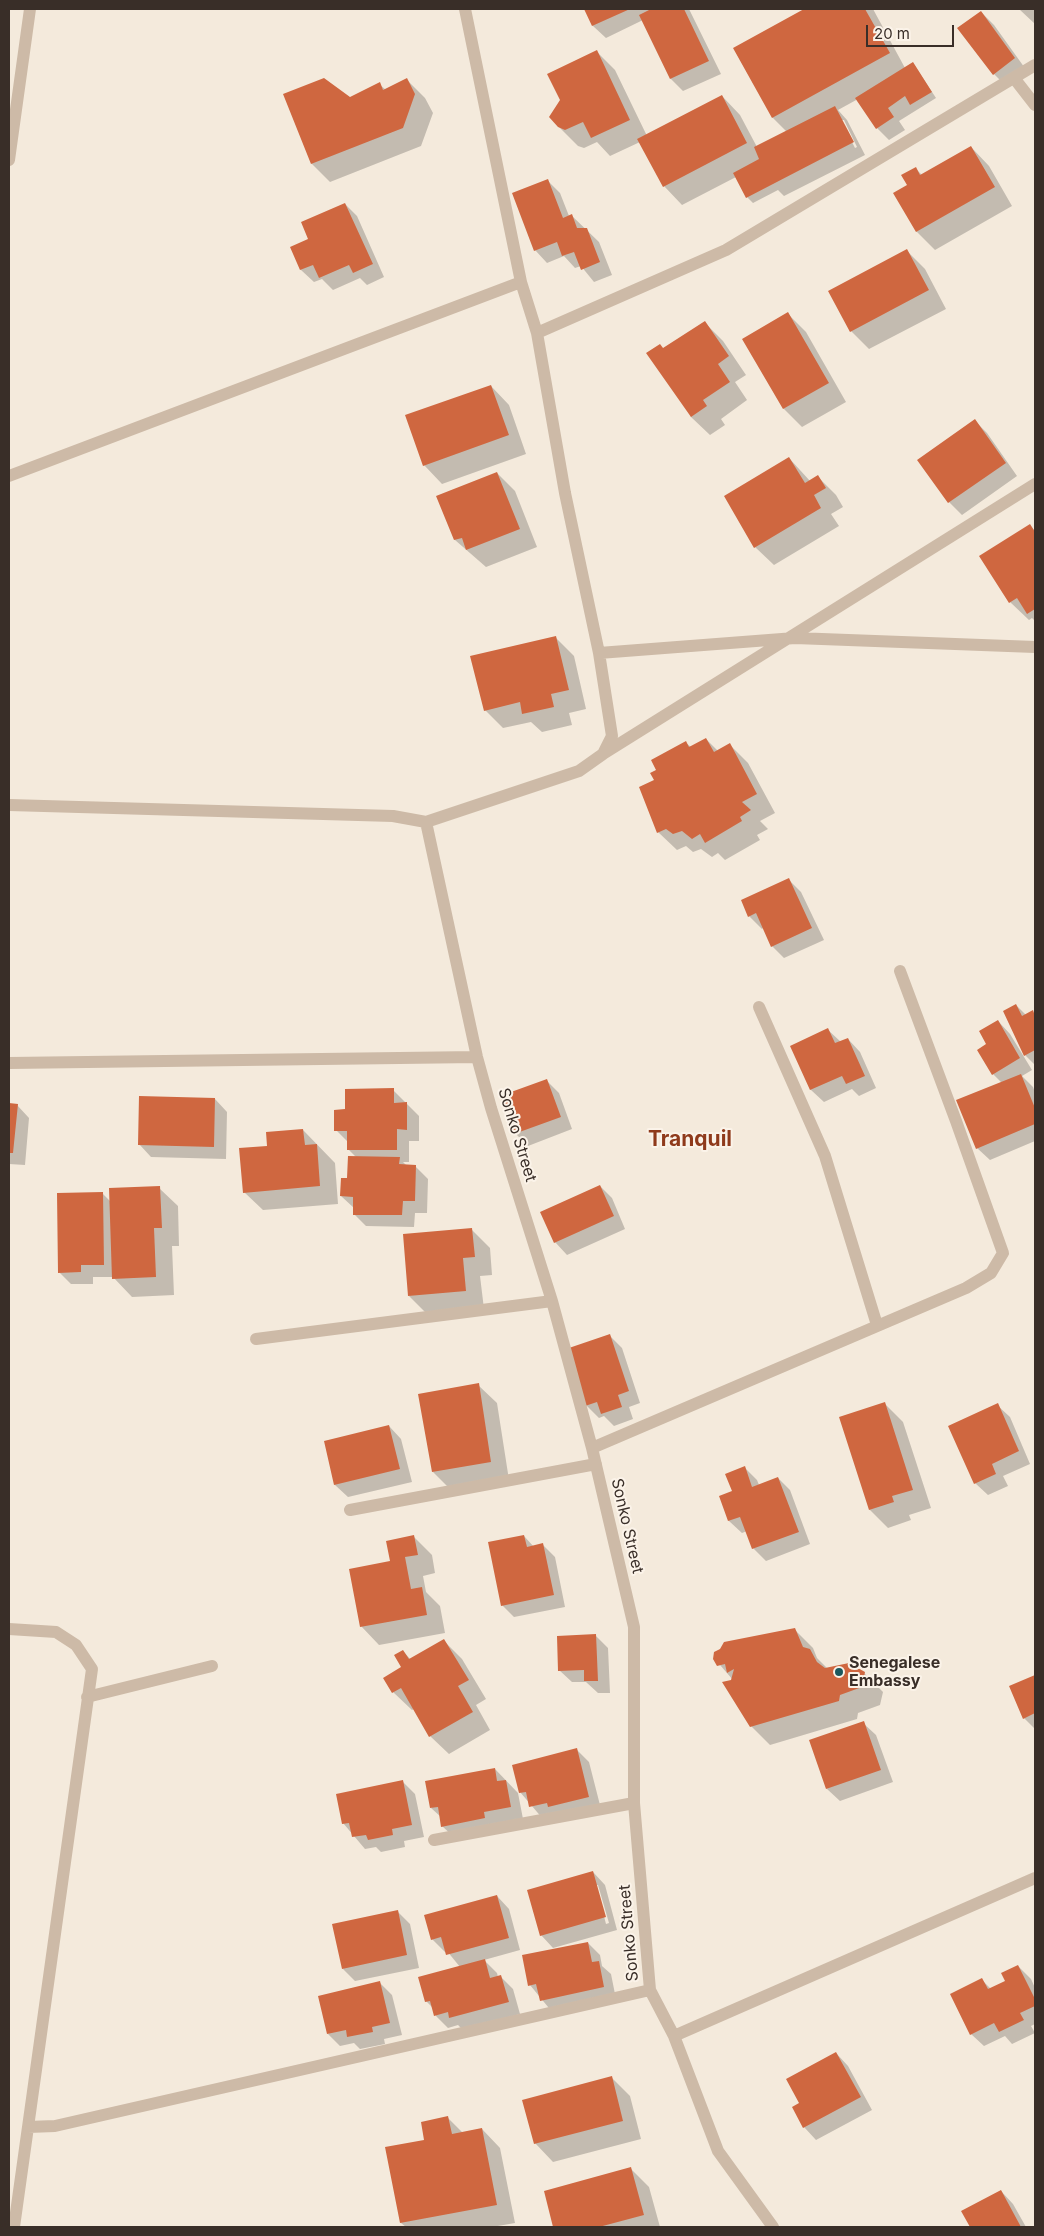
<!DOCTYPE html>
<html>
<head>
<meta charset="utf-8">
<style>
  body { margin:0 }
  #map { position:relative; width:1044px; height:2236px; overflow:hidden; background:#f4eadc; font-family:Inter,sans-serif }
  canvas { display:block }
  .frame { position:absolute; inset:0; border:10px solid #392e28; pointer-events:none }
  .scale { position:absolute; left:866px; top:25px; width:88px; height:22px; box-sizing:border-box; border:2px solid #392e28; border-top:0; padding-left:6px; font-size:15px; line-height:18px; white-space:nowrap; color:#392e28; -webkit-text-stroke:4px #fbf3e9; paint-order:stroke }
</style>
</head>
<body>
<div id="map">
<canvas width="1044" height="2236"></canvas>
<div class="frame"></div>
<div class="scale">20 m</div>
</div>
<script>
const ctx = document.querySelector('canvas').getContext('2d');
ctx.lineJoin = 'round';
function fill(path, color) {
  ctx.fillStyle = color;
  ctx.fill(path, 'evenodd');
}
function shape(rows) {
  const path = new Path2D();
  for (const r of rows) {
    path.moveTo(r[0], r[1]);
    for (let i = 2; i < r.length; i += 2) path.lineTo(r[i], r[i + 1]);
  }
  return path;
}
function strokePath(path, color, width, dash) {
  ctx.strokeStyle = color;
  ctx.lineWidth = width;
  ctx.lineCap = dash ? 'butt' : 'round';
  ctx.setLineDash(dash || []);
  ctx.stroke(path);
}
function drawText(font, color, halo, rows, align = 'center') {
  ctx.font = font + ' Inter,sans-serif';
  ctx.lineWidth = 4;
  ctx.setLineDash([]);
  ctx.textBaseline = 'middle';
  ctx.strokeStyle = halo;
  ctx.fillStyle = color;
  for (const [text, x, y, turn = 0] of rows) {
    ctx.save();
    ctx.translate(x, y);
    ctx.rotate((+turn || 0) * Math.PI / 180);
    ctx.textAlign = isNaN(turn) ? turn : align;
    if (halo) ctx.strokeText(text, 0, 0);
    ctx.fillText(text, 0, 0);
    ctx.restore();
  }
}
const shadow = shape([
  [585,9,689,9,721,74,683,91,671,79,643,20,606,38,593,26],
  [806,9,873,9,905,68,913,63,936,98,899,121,905,130,889,140,877,128,858,99,838,110,847,120,865,155,784,196,778,190,753,203,747,197,736,177,682,205,664,186,640,142,610,156,597,142,584,148,578,146,559,127,596,51,615,70,647,136,722,96,740,115,757,147,787,132,773,118,734,49],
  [841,120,844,120,857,147,855,148],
  [1019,9,1035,9,1035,24],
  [981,12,994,25,1027,71,1006,86,994,74],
  [407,80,425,98,433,113,421,146,330,182,312,164,285,95,350,99,379,84,386,90],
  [971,147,989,166,1012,206,935,250,917,232,895,193,909,185,916,169,922,175],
  [547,180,560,193,569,216,571,215,599,242,612,275,594,282,581,266,575,268,564,256,547,263,535,250],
  [345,204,357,216,384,277,367,285,360,278,333,290,322,279,314,282,301,270,292,248,310,240],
  [907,251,925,269,946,309,869,349,851,331],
  [788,314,806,332,846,402,802,427,784,409,744,339],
  [704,322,723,341,746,375,735,382,747,400,721,419,725,425,710,435,691,417,664,350],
  [491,386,509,405,526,454,442,484,424,465],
  [975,421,987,433,1017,476,962,515,949,502,919,460],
  [789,458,810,481,818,477,836,495,843,507,831,514,839,526,774,565,755,547],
  [497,473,515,491,537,547,486,567,455,540,438,496],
  [1030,525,1035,531,1035,621,1032,618,1029,620,1010,602],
  [555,637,574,656,586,709,569,713,572,725,542,732,531,722,503,728,485,710],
  [706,739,718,751,730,745,748,763,775,813,760,821,768,829,757,835,760,840,725,860,718,853,712,857,701,849,693,852,686,846,677,850,658,832,656,781,658,770,686,743,691,747],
  [789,880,801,892,824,940,784,958,772,946,764,927,762,929,749,916],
  [1016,1005,1026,1015,1032,1012,1035,1015,1035,1065,1025,1055],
  [998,1021,1010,1034,1032,1070,1022,1076,1033,1087,1035,1092,1035,1141,990,1160,977,1148,1002,1083,993,1074,988,1044],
  [828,1030,841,1042,848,1039,860,1052,876,1088,859,1096,852,1089,824,1102,811,1090,791,1046],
  [547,1081,559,1093,572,1129,528,1146,515,1133],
  [393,1090,419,1116,419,1141,409,1141,409,1162,403,1162,407,1166,415,1166,428,1179,427,1213,415,1213,414,1227,366,1226,354,1214,354,1208,341,1196,356,1157,349,1150,349,1143,336,1130,347,1110],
  [215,1099,227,1112,226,1159,151,1157,139,1144],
  [9,1105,17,1105,29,1118,25,1165,9,1164],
  [303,1130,335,1163,338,1204,263,1210,244,1192,269,1147],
  [600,1186,612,1198,625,1229,567,1255,555,1242],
  [159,1188,178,1206,179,1246,172,1246,174,1295,132,1297,113,1277,93,1277,93,1284,71,1284,59,1272,103,1194,110,1201],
  [471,1229,490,1248,492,1275,480,1276,484,1309,427,1314,409,1296],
  [610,1336,622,1348,640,1403,629,1407,633,1419,614,1426,604,1416,599,1418,586,1405],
  [478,1385,497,1403,509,1480,451,1490,433,1472],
  [885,1404,903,1422,931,1508,909,1515,911,1520,888,1528,870,1510],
  [997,1405,1010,1417,1030,1464,1003,1476,1008,1486,988,1495,975,1483],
  [389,1426,401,1439,412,1482,348,1497,335,1485,325,1442],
  [745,1468,757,1480,759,1485,778,1478,790,1490,810,1544,766,1561,753,1548,747,1531,742,1533,729,1521,721,1497,733,1492],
  [524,1536,534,1547,543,1545,555,1557,565,1607,514,1617,502,1605],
  [414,1537,432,1555,435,1573,423,1576,426,1592,440,1606,445,1633,379,1645,361,1626,391,1562],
  [794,1629,813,1648,817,1658,828,1669,864,1673,883,1692,880,1705,858,1713,857,1719,770,1745,751,1726,733,1680,714,1658,721,1650],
  [595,1635,608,1648,610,1693,598,1693,586,1682,572,1682,559,1670],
  [444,1641,462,1659,486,1699,476,1705,490,1730,449,1754,430,1736,414,1709,412,1710,393,1692,403,1668,403,1651,411,1660],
  [1035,1677,1035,1729,1024,1718,1011,1687],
  [863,1723,876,1735,893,1782,840,1801,827,1789],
  [577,1750,589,1762,601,1809,543,1819,520,1792],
  [495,1769,518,1793,523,1819,455,1838,442,1826,441,1817,431,1808],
  [403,1782,415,1794,424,1837,404,1841,405,1847,381,1852,376,1847,365,1849,343,1823],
  [593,1872,605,1885,617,1930,553,1948,541,1935],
  [596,1885,598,1885,609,1923,606,1924],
  [497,1896,509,1909,520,1950,484,1960,497,1973,498,1977,501,1977,513,1989,520,2014,463,2030,458,2025,448,2028,436,2016,433,2008,426,2001,460,1967,447,1951,445,1952,432,1939],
  [397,1911,410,1924,419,1968,355,1981,343,1969],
  [588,1943,600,1955,602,1966,611,1974,616,1999,553,2013,530,1985],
  [1018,1966,1031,1979,1035,1988,1035,2024,1031,2026,1035,2033,1012,2044,1005,2036,984,2046,971,2034,982,1980,991,1989,1006,1981],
  [380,1983,392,1995,402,2035,384,2039,385,2044,360,2049,354,2043,340,2046,328,2034],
  [836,2053,848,2066,872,2110,816,2140,804,2127,801,2103],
  [611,2077,630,2096,641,2139,553,2162,535,2143],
  [448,2118,463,2133,482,2129,500,2148,515,2223,492,2227,406,2227,401,2223,425,2141],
  [631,2169,649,2187,660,2227,554,2227,545,2192],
  [1001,2191,1013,2204,1026,2227,971,2227,963,2212]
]);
const building = shape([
  [584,9,630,9,592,26],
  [651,9,684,9,709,61,670,79,639,15],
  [804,9,865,9,890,53,772,118,733,48],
  [981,11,1015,58,993,75,957,28],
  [597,50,630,120,591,138,583,122,565,130,558,127,549,117,560,100,547,74],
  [913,62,932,92,910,105,905,96,888,108,894,117,876,129,855,98],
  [324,78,350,97,380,82,383,90,407,78,415,94,403,128,311,164,283,94],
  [722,95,747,143,663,187,637,139],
  [835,106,854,142,746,198,733,173,759,159,754,147],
  [971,146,995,187,916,232,893,193,907,185,901,175,916,167,920,175],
  [548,179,563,218,572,214,577,228,587,228,600,262,581,270,574,252,562,256,557,242,534,251,512,193],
  [345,203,373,264,353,273,349,265,319,278,313,265,300,270,290,247,308,239,301,222],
  [907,249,929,290,850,332,828,291],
  [788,312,829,383,783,409,742,339],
  [705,321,729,356,718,364,730,382,703,400,707,406,691,417,646,353,660,344,663,348],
  [491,385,509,435,423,466,405,415],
  [975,419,1006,463,948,503,917,460],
  [789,457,805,483,818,475,826,488,814,495,821,508,754,548,724,496],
  [497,472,520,529,466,550,462,538,454,540,436,496],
  [1030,524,1035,532,1035,609,1027,614,1017,598,1009,603,979,556],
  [556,636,569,690,551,694,554,707,522,714,520,702,484,711,470,656],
  [706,738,714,752,730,743,757,794,742,802,751,810,740,817,742,821,705,843,700,834,692,839,682,831,673,834,666,829,657,833,639,787,654,780,650,773,656,770,651,760,686,741,689,747],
  [789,878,812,928,771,947,756,913,748,917,741,900],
  [1016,1004,1022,1016,1033,1010,1035,1016,1035,1050,1024,1056,1003,1011],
  [998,1020,1020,1058,992,1075,977,1050,986,1044,979,1031],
  [828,1028,835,1043,848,1038,865,1076,846,1084,842,1076,810,1090,790,1046],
  [1021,1074,1035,1108,1035,1124,976,1149,956,1100],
  [547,1079,561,1117,514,1134,500,1096],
  [394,1088,394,1103,407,1102,407,1130,397,1129,397,1150,347,1150,347,1131,334,1131,334,1110,345,1109,345,1089],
  [139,1096,215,1098,214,1147,138,1145],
  [9,1103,18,1104,13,1153,9,1153],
  [303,1129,305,1145,317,1144,320,1186,243,1193,239,1148,267,1146,266,1132],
  [348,1156,400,1157,399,1164,416,1165,415,1201,403,1201,402,1215,353,1215,353,1197,340,1196,341,1178,347,1178],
  [600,1185,614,1216,554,1243,540,1212],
  [160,1186,162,1228,154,1228,156,1277,112,1279,109,1188],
  [103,1192,104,1265,81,1265,81,1272,58,1273,57,1193],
  [472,1228,475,1257,463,1258,466,1291,408,1296,403,1234],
  [610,1334,629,1391,618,1395,622,1407,601,1414,597,1402,585,1406,566,1349],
  [479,1383,491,1462,432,1472,418,1394],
  [885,1402,913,1490,892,1496,894,1502,869,1510,839,1417],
  [998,1403,1019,1451,992,1464,996,1474,974,1484,948,1426],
  [389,1425,400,1469,334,1485,324,1441],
  [745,1466,752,1487,778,1477,799,1532,752,1549,740,1517,728,1521,719,1496,732,1491,725,1474],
  [414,1535,418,1555,405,1557,411,1589,422,1587,427,1615,360,1627,349,1569,390,1561,386,1541],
  [524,1535,527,1547,543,1543,554,1595,501,1606,488,1542],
  [795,1628,803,1647,810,1649,817,1662,825,1668,849,1663,865,1672,862,1687,840,1695,839,1701,750,1727,722,1682,731,1680,734,1669,727,1673,725,1664,717,1666,713,1659,714,1652,720,1649,724,1642],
  [596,1634,598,1681,584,1681,584,1670,558,1671,557,1636],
  [444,1639,469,1680,458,1686,473,1712,429,1737,401,1688,392,1693,383,1678,401,1667,394,1655,403,1650,409,1659],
  [1035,1675,1035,1713,1023,1719,1009,1686],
  [864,1721,881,1770,826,1789,809,1740],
  [577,1748,589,1797,548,1807,547,1803,529,1807,526,1792,519,1793,512,1765],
  [495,1768,497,1781,506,1780,511,1807,484,1812,485,1818,441,1827,438,1807,430,1808,425,1781],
  [403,1780,412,1825,392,1829,393,1835,368,1840,366,1835,352,1837,349,1823,342,1824,336,1794],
  [593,1871,606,1917,540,1936,527,1890],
  [497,1895,509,1938,446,1955,441,1937,431,1940,424,1915],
  [398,1910,407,1955,342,1969,332,1924],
  [588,1942,592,1962,599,1961,604,1987,540,2001,536,1984,528,1986,522,1955],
  [485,1959,490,1978,501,1975,509,2002,449,2018,448,2012,434,2016,430,2001,425,2002,418,1977],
  [1018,1965,1035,1999,1035,2006,1020,2013,1024,2020,999,2032,994,2023,970,2035,950,1994,982,1978,988,1989,1005,1981,1001,1973],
  [380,1981,390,2023,372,2027,373,2032,347,2037,346,2030,327,2034,318,1996],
  [836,2052,861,2097,803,2128,792,2107,799,2103,786,2079],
  [612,2076,623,2121,534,2144,522,2100],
  [448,2116,452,2134,482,2128,497,2205,400,2223,385,2147,424,2140,421,2122],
  [631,2167,644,2215,599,2227,553,2227,544,2191],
  [1001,2190,1021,2227,970,2227,961,2211]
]);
const minor = shape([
  [1014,78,1035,105],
  [537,333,726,250,1035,65],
  [9,476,521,282],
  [599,653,795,638,1035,647],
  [603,754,1035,484],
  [9,805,393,816,426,822,579,771,603,754,612,736,599,653,565,493,537,333,521,282,465,9],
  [426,822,477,1057,491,1108,552,1301,592,1448,634,1627,634,1803,650,1990,674,2036,718,2151,773,2227],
  [759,1007,825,1156,877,1325],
  [9,1063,477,1057],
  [256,1339,552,1301],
  [592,1448,966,1288,991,1273,1003,1253,956,1121,900,971],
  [350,1510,596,1464],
  [9,1629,56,1632,76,1645,92,1669,28,2127,55,2126,650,1990],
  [87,1697,212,1666],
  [434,1840,634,1803],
  [674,2036,1035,1878],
  [14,2227,28,2127]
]);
const tertiary = shape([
  [9,160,30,9]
]);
const markers = [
  [839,1672,5,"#1a585e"]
];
const streetNames = [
  ["Sonko Street",517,1135,73],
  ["Sonko Street",627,1526,77],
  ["Sonko Street",629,1933,-95]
];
const poiNames = [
  ["Senegalese",849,1663],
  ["Embassy",849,1681]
];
const districtNames = [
  ["Tranquil",690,1140]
];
fill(shadow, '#0003');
fill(building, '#cf6740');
strokePath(minor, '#cdbaa7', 12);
strokePath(tertiary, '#cdbaa7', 12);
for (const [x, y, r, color] of markers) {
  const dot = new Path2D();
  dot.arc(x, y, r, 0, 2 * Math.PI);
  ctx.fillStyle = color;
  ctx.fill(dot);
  strokePath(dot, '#fbf3e9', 2);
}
drawText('16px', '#392e28', '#fbf3e9', streetNames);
drawText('bold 16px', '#392e28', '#fbf3e9', poiNames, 'left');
drawText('bold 21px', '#8f3a1b', '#fbf3e9', districtNames);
</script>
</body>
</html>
